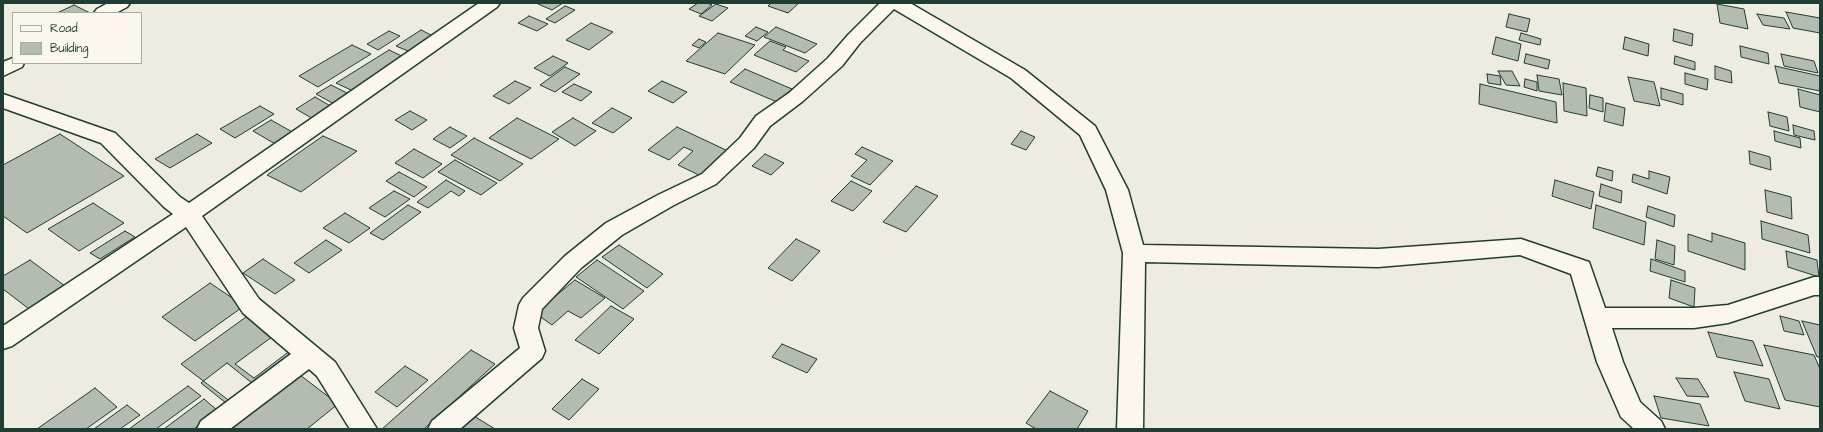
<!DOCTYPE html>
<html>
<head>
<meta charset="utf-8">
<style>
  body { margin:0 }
  #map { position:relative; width:1823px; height:432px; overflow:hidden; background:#eeece1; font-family:"Architects Daughter",sans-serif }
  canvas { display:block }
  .frame { position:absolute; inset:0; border:4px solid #1f3d34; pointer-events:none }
  .legend { position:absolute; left:12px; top:12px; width:130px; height:52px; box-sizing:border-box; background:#fbf7ec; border:1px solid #a3ada2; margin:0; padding:5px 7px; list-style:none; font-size:12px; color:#1f3d34 }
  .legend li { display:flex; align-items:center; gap:8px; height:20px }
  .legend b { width:20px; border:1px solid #a3ada2 }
</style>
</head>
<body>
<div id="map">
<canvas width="1823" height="432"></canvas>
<div class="frame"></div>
<ul class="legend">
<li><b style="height:5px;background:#fbf7ec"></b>Road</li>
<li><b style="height:11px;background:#b4bbb0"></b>Building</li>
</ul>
</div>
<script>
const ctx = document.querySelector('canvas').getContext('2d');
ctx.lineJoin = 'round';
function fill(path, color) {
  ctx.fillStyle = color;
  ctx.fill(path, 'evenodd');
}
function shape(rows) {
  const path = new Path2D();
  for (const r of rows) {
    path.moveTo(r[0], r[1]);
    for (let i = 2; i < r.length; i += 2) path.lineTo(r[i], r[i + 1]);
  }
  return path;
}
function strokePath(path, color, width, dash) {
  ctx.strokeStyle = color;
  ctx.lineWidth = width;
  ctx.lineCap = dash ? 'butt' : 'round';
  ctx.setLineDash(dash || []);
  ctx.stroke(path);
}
const building = shape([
  [540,3,563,3,552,10,538,4,540,3],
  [698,3,707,3,712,5,701,14,689,9,698,3],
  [771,3,799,3,788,13,768,6,771,3],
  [716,4,728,8,712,21,699,16,716,4],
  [1717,4,1744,9,1748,29,1720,23,1717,4],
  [74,5,90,13,57,13,74,5],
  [565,6,575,10,555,23,546,19,565,6],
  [1786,12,1820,18,1820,33,1793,28,1786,12],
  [1509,14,1530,19,1527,32,1506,27,1509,14],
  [1757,14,1784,18,1790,29,1763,25,1757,14],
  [529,16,548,24,537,31,518,23,529,16],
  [591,23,613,32,589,50,566,40,591,23],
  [756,27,768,32,757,41,745,36,756,27],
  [776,27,817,44,805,53,764,37,776,27],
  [1674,29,1693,34,1692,46,1673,41,1674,29],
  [421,30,433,36,408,51,396,46,421,30],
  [389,31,400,36,378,50,367,44,389,31],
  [718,33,755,45,725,74,686,61,718,33],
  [1521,33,1541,39,1540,45,1519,40,1521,33],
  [1496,37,1521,44,1518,61,1492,54,1496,37],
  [1625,37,1649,44,1648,56,1623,49,1625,37],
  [699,39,706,42,699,48,692,45,699,39],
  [770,41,786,47,783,50,809,61,796,72,754,55,770,41],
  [352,45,371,54,318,87,299,76,352,45],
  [1740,46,1768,53,1769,64,1741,57,1740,46],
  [389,50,406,58,353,91,336,83,389,50],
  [1526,54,1550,60,1548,69,1524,63,1526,54],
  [1781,54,1814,61,1818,73,1784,66,1781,54],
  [553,56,568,63,550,76,534,68,553,56],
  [1675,56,1695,62,1695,70,1674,64,1675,56],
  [1715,66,1731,71,1732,83,1715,79,1715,66],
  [1775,66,1820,76,1820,91,1779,83,1775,66],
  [565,67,580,74,555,92,540,85,565,67],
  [745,69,792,89,777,102,730,82,745,69],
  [1498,71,1512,71,1520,86,1506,85,1498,71],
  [1685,73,1708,79,1707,90,1685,84,1685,73],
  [1487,74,1500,76,1501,85,1488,83,1487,74],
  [1537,75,1559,79,1562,95,1539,91,1537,75],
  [1628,77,1654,82,1660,106,1634,101,1628,77],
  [1525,79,1537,82,1537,91,1524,87,1525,79],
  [515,81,531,88,509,104,493,96,515,81],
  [662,81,687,92,673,103,648,91,662,81],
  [1563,83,1586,88,1587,116,1564,111,1563,83],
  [574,84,592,92,581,101,562,92,574,84],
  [1480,84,1556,102,1557,123,1479,104,1480,84],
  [331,85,351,95,336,105,316,94,331,85],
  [1661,88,1683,94,1683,105,1661,99,1661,88],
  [1798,89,1820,95,1820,112,1800,107,1798,89],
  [1590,95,1603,98,1603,112,1589,108,1590,95],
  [315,97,334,108,315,120,296,109,315,97],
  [1606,103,1625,108,1623,126,1604,121,1606,103],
  [260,106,274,114,235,138,220,129,260,106],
  [612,108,632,118,613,133,592,123,612,108],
  [410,111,427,120,412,130,395,120,410,111],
  [1768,112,1787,117,1789,131,1770,126,1768,112],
  [517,118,559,139,531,159,489,138,517,118],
  [573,118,596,131,575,146,552,132,573,118],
  [271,120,296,134,277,145,253,131,271,120],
  [1793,125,1814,131,1815,140,1794,135,1793,125],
  [450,127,467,136,450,148,433,139,450,127],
  [677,127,730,152,703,177,678,165,693,151,684,147,669,160,648,150,677,127],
  [1021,131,1035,137,1026,150,1011,144,1021,131],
  [1774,131,1800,138,1801,148,1775,141,1774,131],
  [60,134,124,176,27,233,3,216,3,165,60,134],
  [197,134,212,143,170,168,155,159,197,134],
  [323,136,357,151,301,192,267,175,323,136],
  [474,138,523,164,500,181,451,155,474,138],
  [862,147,893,161,870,185,851,176,867,160,855,154,862,147],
  [414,149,442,164,423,178,395,163,414,149],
  [1749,151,1770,157,1771,170,1750,164,1749,151],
  [765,154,784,163,771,175,752,166,765,154],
  [455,160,497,183,481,195,438,172,455,160],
  [1598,167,1613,171,1612,181,1596,176,1598,167],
  [1649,171,1670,177,1667,194,1632,182,1633,174,1649,179,1649,171],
  [399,172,427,187,414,197,386,181,399,172],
  [446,180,465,191,459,196,451,191,428,208,417,202,446,180],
  [1555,180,1594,192,1591,209,1552,196,1555,180],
  [851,181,872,191,853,211,831,201,851,181],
  [1601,184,1622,191,1621,203,1599,196,1601,184],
  [916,186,938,196,906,232,883,222,916,186],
  [1765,190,1791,197,1792,219,1767,212,1765,190],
  [394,191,410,199,385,217,369,208,394,191],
  [93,203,124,223,79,251,48,229,93,203],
  [408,205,421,212,383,240,370,233,408,205],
  [1596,205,1646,222,1644,245,1593,228,1596,205],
  [1648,206,1675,215,1674,227,1646,217,1648,206],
  [345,213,370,228,349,243,323,228,345,213],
  [1761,221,1808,235,1810,253,1762,239,1761,221],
  [125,231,135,237,100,259,90,253,125,231],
  [1712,233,1745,243,1745,270,1688,251,1688,234,1712,242,1712,233],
  [796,239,820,251,792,281,768,268,796,239],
  [326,240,342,250,309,273,294,263,326,240],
  [1657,240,1675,246,1674,265,1655,259,1657,240],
  [619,245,663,274,647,288,602,257,619,245],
  [1786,251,1817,260,1819,277,1788,267,1786,251],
  [263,259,295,280,275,294,243,273,263,259],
  [1651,259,1685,271,1685,282,1650,271,1651,259],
  [30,260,65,286,29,309,3,289,3,276,30,260],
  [597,260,644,291,623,309,576,277,597,260],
  [575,280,605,298,581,318,568,311,552,325,535,313,575,280],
  [1671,280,1695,288,1694,307,1669,298,1671,280],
  [210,283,244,306,195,341,162,317,210,283],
  [611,306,634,319,599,354,575,340,611,306],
  [1780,316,1799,321,1804,335,1784,331,1780,316],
  [246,317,296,352,231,402,181,364,246,317],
  [1802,321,1820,325,1820,357,1817,357,1802,321],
  [1708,332,1753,341,1763,366,1717,357,1708,332],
  [276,334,295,347,254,378,235,364,276,334],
  [782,344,817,359,807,373,772,357,782,344],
  [1764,345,1814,355,1820,369,1820,407,1785,400,1764,345],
  [471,350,495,364,424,429,382,429,471,350],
  [227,363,252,383,226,403,201,383,227,363],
  [405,366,428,380,397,407,375,392,405,366],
  [1734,372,1769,379,1780,409,1745,401,1734,372],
  [300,375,338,404,307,429,236,429,232,426,300,375],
  [1676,378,1698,379,1709,397,1687,396,1676,378],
  [582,379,599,389,569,420,552,409,582,379],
  [188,386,201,396,156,429,129,429,188,386],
  [95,388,117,407,86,429,37,429,95,388],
  [1050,391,1088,411,1077,429,1036,429,1026,423,1050,391],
  [1654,396,1700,404,1709,426,1661,418,1654,396],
  [204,399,218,411,194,429,164,429,204,399],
  [127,405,140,415,120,429,94,429,127,405],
  [469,413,495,429,452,429,469,413]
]);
const minor = shape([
  [108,3,130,3,127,7,116,13,94,13,97,9,108,3],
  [479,3,500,3,497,7,202,216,259,299,335,362,377,429,350,429,317,376,309,369,230,429,197,429,201,421,291,354,243,313,186,227,12,346,3,349,3,326,173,214,164,207,101,143,3,108,3,94,115,133,180,197,189,203,479,3],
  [880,3,910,3,1025,70,1095,126,1128,190,1143,245,1378,249,1521,239,1589,262,1605,308,1694,308,1728,305,1814,277,1820,277,1820,295,1814,295,1728,323,1694,328,1612,328,1623,362,1640,402,1661,421,1665,429,1634,429,1621,417,1597,362,1571,274,1520,255,1378,267,1145,262,1143,429,1117,429,1123,253,1106,190,1080,135,1011,78,894,9,860,43,842,66,803,101,770,126,754,148,716,184,674,205,622,235,581,268,542,309,538,328,545,351,542,358,460,429,428,429,432,421,520,348,514,328,519,305,523,298,565,256,606,223,658,195,702,174,740,138,756,116,789,93,828,58,848,35,880,3],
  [13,58,13,63,24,63,22,67,3,76,3,62,13,58]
]);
fill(building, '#b4bbb0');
strokePath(building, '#1f3d34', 1);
strokePath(minor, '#1f3d34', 3);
fill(minor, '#fbf7ec');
</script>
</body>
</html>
